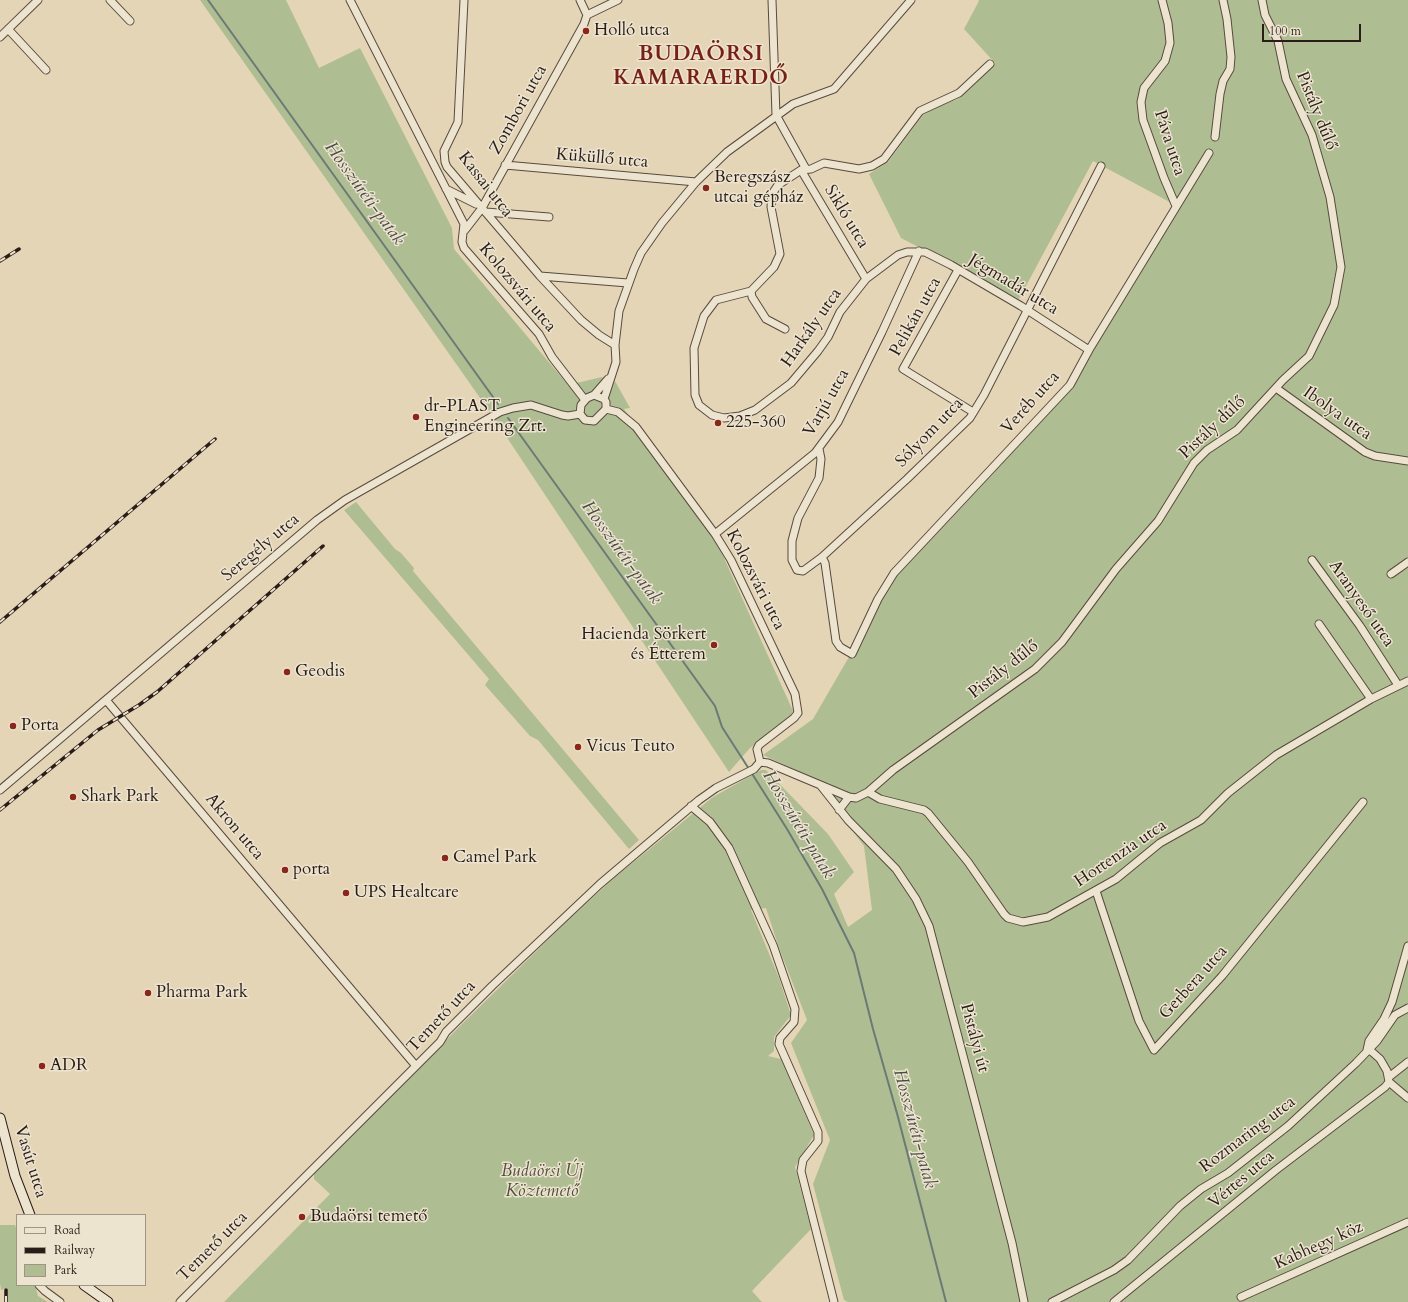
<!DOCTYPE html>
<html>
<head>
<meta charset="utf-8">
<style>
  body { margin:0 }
  #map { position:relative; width:1408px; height:1302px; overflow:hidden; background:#e4d5b6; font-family:Cardo,serif }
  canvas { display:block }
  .legend { position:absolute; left:16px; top:1214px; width:130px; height:72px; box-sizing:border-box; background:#ede4d0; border:1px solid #9f9486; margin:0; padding:5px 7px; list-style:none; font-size:12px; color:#2a1c17 }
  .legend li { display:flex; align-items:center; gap:8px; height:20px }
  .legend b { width:20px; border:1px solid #9f9486 }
  .scale { position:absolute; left:1262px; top:24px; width:99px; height:18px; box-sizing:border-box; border:2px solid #2a1c17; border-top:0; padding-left:5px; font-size:12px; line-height:14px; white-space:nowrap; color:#2a1c17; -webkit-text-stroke:3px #ede4d0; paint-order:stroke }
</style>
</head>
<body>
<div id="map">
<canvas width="1408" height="1302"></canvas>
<ul class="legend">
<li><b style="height:5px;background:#ede4d0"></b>Road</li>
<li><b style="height:5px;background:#2a1c17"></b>Railway</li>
<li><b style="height:11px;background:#afbe92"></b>Park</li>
</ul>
<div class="scale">100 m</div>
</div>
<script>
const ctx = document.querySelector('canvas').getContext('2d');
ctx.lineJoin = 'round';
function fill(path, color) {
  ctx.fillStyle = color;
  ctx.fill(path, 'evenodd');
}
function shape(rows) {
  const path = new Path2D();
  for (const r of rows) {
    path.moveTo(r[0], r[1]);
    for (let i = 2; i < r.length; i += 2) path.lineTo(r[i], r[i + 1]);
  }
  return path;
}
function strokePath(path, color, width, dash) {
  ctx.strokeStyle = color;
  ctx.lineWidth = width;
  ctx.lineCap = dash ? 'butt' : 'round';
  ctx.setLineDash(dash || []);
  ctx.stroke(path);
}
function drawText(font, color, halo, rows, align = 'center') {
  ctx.font = font + ' Cardo,serif';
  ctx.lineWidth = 3;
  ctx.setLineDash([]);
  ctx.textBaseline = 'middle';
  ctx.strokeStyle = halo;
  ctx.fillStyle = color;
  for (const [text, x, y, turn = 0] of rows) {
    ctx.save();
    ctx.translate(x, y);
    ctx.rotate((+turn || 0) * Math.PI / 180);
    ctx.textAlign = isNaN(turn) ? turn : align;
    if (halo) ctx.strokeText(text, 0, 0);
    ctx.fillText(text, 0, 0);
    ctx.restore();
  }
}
const green = shape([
  [200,0,286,0,319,68,360,48,452,228,454,249,568,385,602,377,610,389,615,381,630,408,624,409,715,538,793,711,790,717,750,748,729,772,490,412],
  [978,0,1408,0,1408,1302,848,1302,844,1300,813,1184,830,1140,791,1043,807,1020,779,948,766,908,751,910,779,978,791,1015,774,1037,774,1051,768,1056,781,1059,814,1135,795,1167,811,1229,752,1291,762,1302,224,1302,330,1194,314,1179,314,1174,460,1026,566,922,614,878,713,797,761,770,766,770,828,834,854,872,834,894,848,927,872,910,864,846,813,778,763,755,813,719,853,650,893,571,1043,416,1094,349,1139,276,1179,207,1093,161,1019,299,901,238,869,174,888,162,923,115,937,107,958,99,995,63,964,29,979,1],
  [356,502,395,549,401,553,414,568,413,571,639,840,629,849,538,740,530,736,485,685,489,679,344,510],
  [0,1225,15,1225,17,1230,17,1285,35,1285,38,1296,48,1302,7,1302,7,1288,1,1290,0,1283]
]);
const stream = shape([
  [208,0,498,404],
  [508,418,715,706,722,727,749,769],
  [751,772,787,829,822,889,854,953,873,1029,898,1117,946,1302]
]);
const street = shape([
  [110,0,130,21],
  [350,0,464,224,462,242,464,248,539,334,552,357,585,400],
  [464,0,458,122,444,151,445,162,447,167,540,276,581,320,599,335,615,345],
  [772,0,776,115,806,169],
  [1162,0,1168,23,1170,43,1165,61,1144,88,1141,102,1143,120,1164,178,1176,206],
  [587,15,618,0],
  [8,29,46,70],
  [0,37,38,0],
  [990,64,959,93,920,111,884,159,872,166,859,169,824,163,811,169,801,170,778,185,772,194,771,207,780,254,774,267,751,291,716,300,704,316,694,348,695,395,699,405,712,415,724,418,740,416,755,410,791,383,818,351,828,337,840,312,866,279,898,255,907,252,925,252,951,265,1021,306,1089,350],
  [1215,137,1220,94,1223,81,1230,69,1231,57,1227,19,1223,0],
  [505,165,696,182],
  [801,170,866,279],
  [446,189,476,204],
  [486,212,549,217],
  [465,230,482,208,584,24,587,15,580,0],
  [958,270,903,369,973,412],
  [540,276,628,283],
  [751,291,752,297,766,319,785,329],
  [1276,388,1365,452,1375,456,1408,461],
  [594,395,604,399,606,402,606,409,594,421,585,420,580,414,581,405,587,398,594,395],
  [594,395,608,379],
  [604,399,616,362,615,345,619,311,634,269,641,253,662,223,696,182,727,152,793,104,834,89,911,0],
  [606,409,618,412,636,427,715,534,731,560,795,694,798,713,794,718,759,745,757,749,760,762],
  [819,449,821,459,819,478,798,518,792,541,792,560,797,570,803,571,822,557,907,479,970,418,984,395,1101,166],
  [715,534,815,453,838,422,882,332,919,251],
  [822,557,825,563,836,641,840,647,852,654,878,599,894,573,1070,385,1089,350,1209,153],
  [1312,560,1360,626,1398,685],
  [1391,574,1408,562],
  [1319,624,1371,699],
  [106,700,416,1066],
  [760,762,768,763,849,797,856,798,868,792,893,770,1035,669,1062,642,1116,569,1158,521,1194,463,1207,450,1237,430,1283,380,1309,356,1334,305,1341,267,1330,197,1312,135,1286,79,1278,41,1265,15,1262,0],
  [821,786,848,820,896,869,916,899,929,926,1012,1243,1024,1302],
  [0,790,317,520,345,500,500,412,513,408,531,405,562,415,568,416,580,414],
  [868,792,880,799,924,810,928,813,968,862,1004,914,1008,918,1023,922,1048,917,1116,879,1160,843,1201,820,1228,793,1276,755,1371,699,1408,681],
  [691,806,710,822,729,848,773,945,795,1009,794,1022,780,1038,779,1044,818,1132,818,1141,803,1160,801,1171,834,1302],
  [839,810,849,797],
  [1096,891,1139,1021,1154,1050,1222,976,1363,802],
  [1367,1050,1369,1041,1384,1019,1392,1002,1408,946],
  [1367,1051,1371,1051,1380,1059,1387,1071,1389,1082,1408,1098],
  [1389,1077,1408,1062],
  [39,1285,45,1291,60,1302],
  [1241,1297,1408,1222],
  [180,1302,440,1042,446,1032,492,986,600,884,699,800,716,788,754,769,760,762],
  [1052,1302,1114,1270,1128,1260,1180,1206,1201,1189,1228,1173,1288,1126,1356,1063,1377,1041,1395,1015,1408,1008],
  [1114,1302,1276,1170,1385,1087,1389,1082]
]);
const secondary = shape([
  [0,1118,15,1176,30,1215],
  [84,1285,108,1302]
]);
const rail = shape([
  [0,261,19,249],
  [0,622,215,439],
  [0,810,98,730,139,705,157,692,323,546],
  [6,1302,6,1290]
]);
const markers = [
  [586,31,4,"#8f2418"],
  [706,188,4,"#8f2418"],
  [416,417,4,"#8f2418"],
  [718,423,4,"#8f2418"],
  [714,645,4,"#8f2418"],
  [287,672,4,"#8f2418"],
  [13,726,4,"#8f2418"],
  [578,747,4,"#8f2418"],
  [73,797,4,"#8f2418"],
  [445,858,4,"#8f2418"],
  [285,870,4,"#8f2418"],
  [346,893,4,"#8f2418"],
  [148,993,4,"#8f2418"],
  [42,1066,4,"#8f2418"],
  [302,1217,4,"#8f2418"]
];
const poiNames = [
  ["Holló utca",594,31],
  ["Beregszász",714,178],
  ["utcai gépház",714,198],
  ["dr-PLAST",424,407],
  ["Engineering Zrt.",424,427],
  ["225-360",726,423],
  ["Hacienda Sörkert",706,635,"right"],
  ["és Étterem",706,655,"right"],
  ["Geodis",295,672],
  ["Porta",21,726],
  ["Vicus Teuto",586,747],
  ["Shark Park",81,797],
  ["Camel Park",453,858],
  ["porta",293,870],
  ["UPS Healtcare",354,893],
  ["Pharma Park",156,993],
  ["ADR",50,1066],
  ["Budaörsi temető",310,1217]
];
const streetNames = [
  ["Zombori utca",519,110,-61],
  ["Pistály dűlő",1316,111,68],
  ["Páva utca",1169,143,72],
  ["Küküllő utca",602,159,5],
  ["Kassai utca",485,185,52],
  ["Sikló utca",846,217,59],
  ["Jégmadár utca",1013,285,31],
  ["Kolozsvári utca",517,288,50],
  ["Pelikán utca",916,317,-61],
  ["Harkály utca",812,328,-55],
  ["Varjú utca",827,403,-60],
  ["Veréb utca",1031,403,-48],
  ["Ibolya utca",1337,414,35],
  ["Pistály dűlő",1213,428,-43],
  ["Sólyom utca",930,433,-46],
  ["Seregély utca",261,548,-40],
  ["Kolozsvári utca",755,580,63],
  ["Aranyeső utca",1361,604,55],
  ["Pistály dűlő",1004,670,-38],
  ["Akron utca",234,827,50],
  ["Hortenzia utca",1121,854,-34],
  ["Gerbera utca",1194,983,-48],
  ["Temető utca",442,1017,-47],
  ["Pistályi út",974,1038,75],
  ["Rozmaring utca",1248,1135,-37],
  ["Vasút utca",30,1162,73],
  ["Vértes utca",1242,1180,-40],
  ["Kabhegy köz",1319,1246,-24],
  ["Temető utca",213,1247,-45]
];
const parkNames = [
  ["Budaörsi Új",542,1172],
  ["Köztemető",542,1192]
];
const waterNames = [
  ["Hosszúréti-patak",364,194,54],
  ["Hosszúréti-patak",621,553,54],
  ["Hosszúréti-patak",798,825,59],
  ["Hosszúréti-patak",914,1129,75]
];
const districtNames = [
  ["BUDAÖRSI",701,55],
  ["KAMARAERDŐ",701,79]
];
fill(green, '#afbe92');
strokePath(stream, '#6b7a75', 2);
strokePath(street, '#584a3f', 9);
strokePath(secondary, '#2a1c17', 11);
strokePath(street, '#ede4d0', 7);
strokePath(secondary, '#ede4d0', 9);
strokePath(rail, '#2a1c17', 3.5);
strokePath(rail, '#ede4d0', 2, [6]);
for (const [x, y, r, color] of markers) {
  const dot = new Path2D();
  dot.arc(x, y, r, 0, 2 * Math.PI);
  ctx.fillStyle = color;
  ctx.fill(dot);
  strokePath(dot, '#ede4d0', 1.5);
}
drawText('17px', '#2a1c17', '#ede4d0', poiNames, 'left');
drawText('17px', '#2a1c17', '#ede4d0', streetNames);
drawText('italic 17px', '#524d3c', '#ede4d0', parkNames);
drawText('italic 18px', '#4a4b46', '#ede4d0', waterNames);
ctx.letterSpacing = '1px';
drawText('bold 21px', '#7a1f14', '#ede4d0', districtNames);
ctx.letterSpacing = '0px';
</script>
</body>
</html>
